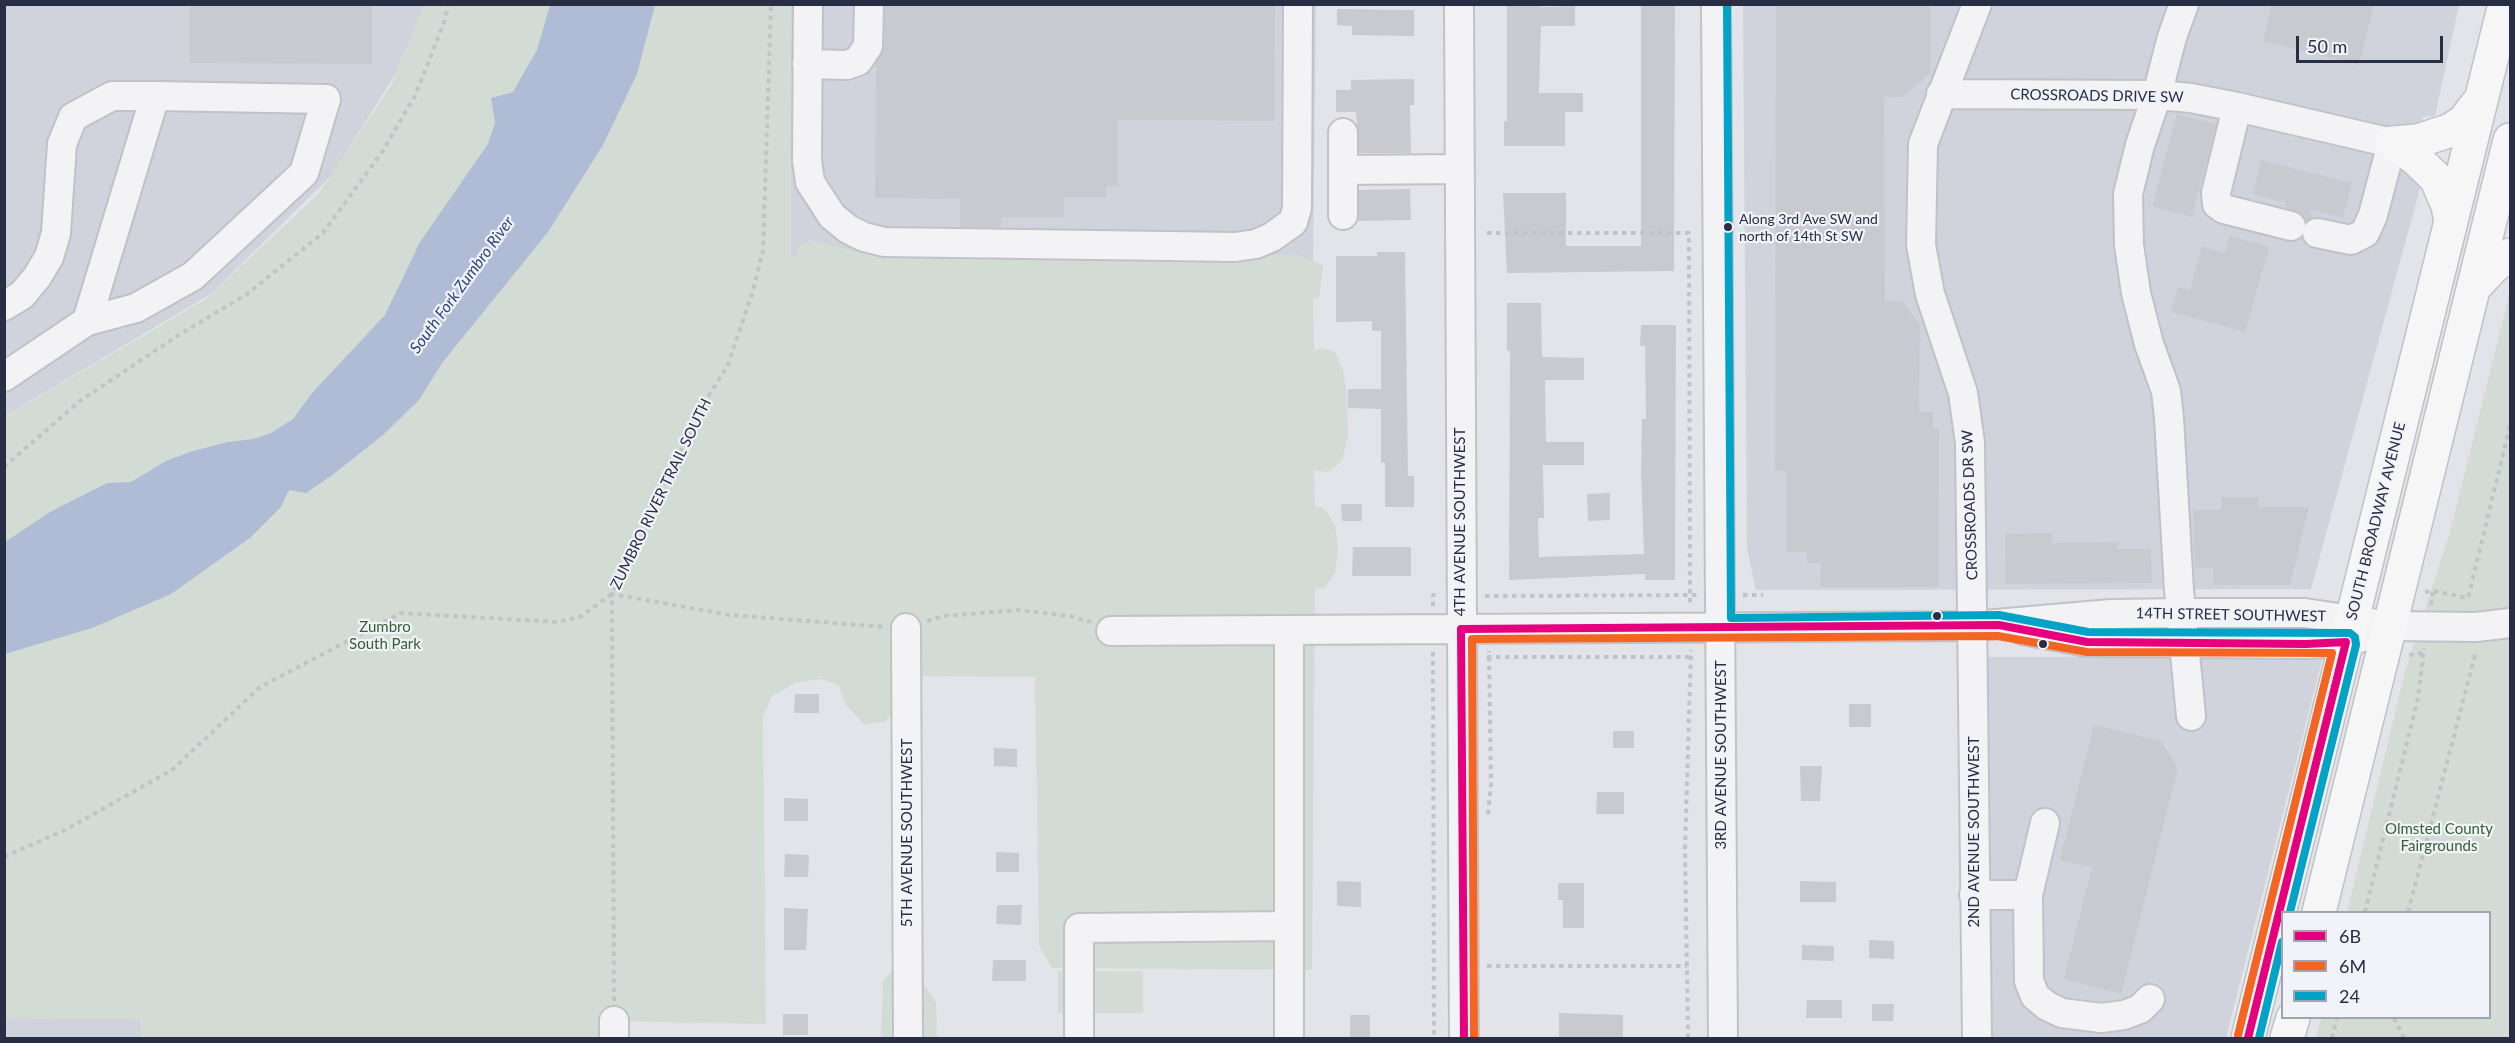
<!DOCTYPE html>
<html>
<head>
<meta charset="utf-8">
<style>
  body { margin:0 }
  #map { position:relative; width:2515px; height:1043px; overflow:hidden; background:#e3e4e9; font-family:Lato,sans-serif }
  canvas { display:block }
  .frame { position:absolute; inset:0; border:6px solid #282e44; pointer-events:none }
  .legend { position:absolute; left:2281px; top:911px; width:210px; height:108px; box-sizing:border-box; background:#f1f3f8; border:2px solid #a1a4b0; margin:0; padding:8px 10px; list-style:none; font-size:18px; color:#282e44 }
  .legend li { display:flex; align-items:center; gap:12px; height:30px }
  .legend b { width:30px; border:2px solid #a1a4b0 }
  .scale { position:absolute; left:2296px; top:36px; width:147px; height:27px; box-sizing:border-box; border:3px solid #282e44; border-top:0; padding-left:8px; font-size:18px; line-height:21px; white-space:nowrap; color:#282e44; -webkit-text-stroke:4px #f1f3f8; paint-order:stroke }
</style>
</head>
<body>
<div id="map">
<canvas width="2515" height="1043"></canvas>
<div class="frame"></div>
<ul class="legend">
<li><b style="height:8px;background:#e5007d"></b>6B</li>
<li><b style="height:8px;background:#f26522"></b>6M</li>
<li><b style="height:8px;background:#02a3c7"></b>24</li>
</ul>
<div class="scale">50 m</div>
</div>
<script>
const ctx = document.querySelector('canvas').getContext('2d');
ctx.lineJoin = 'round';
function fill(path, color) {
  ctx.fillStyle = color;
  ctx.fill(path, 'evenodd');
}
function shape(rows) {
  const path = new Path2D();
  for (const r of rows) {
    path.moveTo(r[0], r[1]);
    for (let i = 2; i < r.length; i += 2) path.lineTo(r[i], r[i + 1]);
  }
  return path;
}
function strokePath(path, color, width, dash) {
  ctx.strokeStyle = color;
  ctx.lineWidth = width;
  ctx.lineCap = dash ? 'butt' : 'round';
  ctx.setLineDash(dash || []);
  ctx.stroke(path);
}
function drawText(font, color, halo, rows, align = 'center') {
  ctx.font = font + ' Lato,sans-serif';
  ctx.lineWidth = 4.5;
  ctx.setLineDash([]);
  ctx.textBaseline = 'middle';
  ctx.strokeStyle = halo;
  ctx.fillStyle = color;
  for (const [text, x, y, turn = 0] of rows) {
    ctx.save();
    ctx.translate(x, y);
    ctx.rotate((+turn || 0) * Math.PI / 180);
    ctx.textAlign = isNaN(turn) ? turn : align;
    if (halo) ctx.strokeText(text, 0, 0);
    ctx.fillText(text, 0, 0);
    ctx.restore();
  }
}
const built = shape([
  [4,5,425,5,395,75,331,176,211,294,5,416],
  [791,5,1316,5,1313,261,791,256],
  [1743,5,2459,5,2435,116,2423,117,2414,169,2423,177,2311,589,1756,590,1747,548],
  [2323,656,2226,1038,1977,1038,1973,657],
  [5,1018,156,1019,156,1038,5,1038]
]);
const green = shape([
  [424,5,791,5,791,256,795,256,799,246,809,240,850,250,902,252,1298,255,1323,265,1319,298,1313,299,1314,351,1321,348,1335,352,1343,370,1347,393,1348,437,1342,461,1328,472,1314,470,1315,506,1325,509,1335,525,1338,549,1335,573,1325,588,1315,589,1312,970,1052,968,1039,946,1035,677,900,676,901,703,885,722,864,724,846,705,839,686,821,679,795,683,772,696,763,716,766,1024,606,1021,598,1038,141,1038,140,1019,5,1018,4,417,206,299,319,193,392,84],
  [2510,291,2510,1038,2316,1038,2321,1018,2490,1018,2490,912,2347,912,2405,672,2449,535],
  [899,966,921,980,936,1003,937,1038,881,1038,883,980],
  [1058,971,1143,971,1143,1013,1058,1013]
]);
const water = shape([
  [550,5,655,5,637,74,603,145,548,232,442,363,419,400,384,434,331,476,306,493,289,490,281,507,251,537,171,594,92,628,5,654,5,542,50,512,107,483,131,482,166,461,193,451,228,442,254,439,271,433,293,419,312,393,385,315,420,242,488,144,495,123,491,98,513,92,537,50]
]);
const building = shape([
  [190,4,372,4,372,64,190,63],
  [885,4,1275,4,1274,121,1118,120,1118,186,1106,186,1106,197,1064,197,1064,217,1001,217,1001,227,960,227,960,199,875,198,876,64,884,46],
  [1541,4,1541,7,1575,6,1575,26,1541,26,1539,93,1583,93,1583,112,1565,112,1565,146,1504,146,1504,121,1507,121,1507,5],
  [1641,4,1675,4,1674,271,1507,273,1503,193,1566,193,1566,246,1641,246],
  [1776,4,1930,4,1930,73,1903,97,1884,97,1885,302,1902,301,1920,325,1919,412,1933,412,1933,429,1939,429,1938,587,1820,587,1821,563,1807,563,1807,552,1786,552,1786,471,1775,471],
  [2272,4,2374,4,2359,65,2263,41],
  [1337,9,1414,10,1414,36,1352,35,1352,26,1337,25],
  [1414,79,1414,105,1410,105,1411,153,1359,153,1356,112,1336,112,1336,90,1351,90,1351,80],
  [2177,114,2216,124,2192,217,2152,206],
  [2261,160,2352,183,2343,218,2310,209,2312,217,2307,221,2302,214,2287,208,2283,196,2281,202,2253,194],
  [1410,189,1411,220,1358,221,1359,190],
  [2230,236,2269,247,2245,332,2171,312,2178,287,2190,290,2202,246,2225,253],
  [1377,252,1405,252,1408,476,1414,476,1414,507,1385,507,1385,463,1381,463,1381,409,1348,408,1348,389,1381,389,1381,331,1372,331,1372,321,1336,322,1336,256,1377,256],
  [1507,303,1541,303,1542,357,1584,358,1584,380,1545,380,1546,442,1584,442,1584,465,1543,465,1544,518,1538,518,1539,557,1644,554,1641,472,1642,419,1646,419,1645,346,1640,346,1641,325,1676,325,1675,580,1645,580,1645,574,1509,580,1510,351,1507,351],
  [1610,493,1610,520,1588,521,1587,494],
  [2221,497,2258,497,2259,507,2309,507,2290,585,2214,585,2213,568,2195,568,2193,510,2221,510],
  [1341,504,1362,504,1362,521,1342,521],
  [2052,533,2052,543,2118,542,2118,549,2151,549,2152,583,2006,584,2005,534],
  [1353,547,1411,547,1411,576,1352,576],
  [795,694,819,694,819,713,794,713],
  [1849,704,1871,704,1871,727,1849,727],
  [2094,725,2161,741,2178,768,2121,994,2064,979,2092,867,2060,860],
  [1613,731,1634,731,1634,748,1613,748],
  [994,748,1017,749,1017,767,994,766],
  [1800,766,1822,766,1820,801,1801,801],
  [1597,792,1624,792,1624,814,1596,814],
  [784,798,808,799,808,821,784,821],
  [996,852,1019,853,1019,872,996,872],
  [785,854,809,855,808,877,784,877],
  [1337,881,1361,882,1361,907,1337,906],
  [1800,881,1836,882,1836,902,1800,902],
  [1558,883,1584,883,1584,928,1563,928,1563,900,1558,900],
  [997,905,1022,905,1021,925,996,924],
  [784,908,808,909,806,950,784,950],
  [1869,940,1894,941,1894,959,1869,958],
  [1802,945,1834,946,1834,961,1802,960],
  [993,960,1026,960,1026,981,992,981],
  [1807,1000,1842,1000,1842,1018,1806,1018],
  [1872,1004,1894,1004,1893,1021,1872,1021],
  [1559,1013,1623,1015,1623,1038,1559,1038],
  [783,1014,808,1014,808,1035,783,1035],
  [1350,1015,1370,1015,1370,1038,1350,1038]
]);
const path = shape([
  [1487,233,1689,233,1690,606],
  [4,467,80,401,174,338,247,294,323,233,382,152,415,96,445,20,448,4],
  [2425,592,2433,591,2468,598,2510,426],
  [1743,595,1763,595],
  [1485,596,1699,595],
  [2431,605,2433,591],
  [1433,606,1433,595,1438,595],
  [927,621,944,616,1018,610,1070,616,1091,622],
  [1433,652,1434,1038],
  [2409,655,2423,653],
  [1487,657,1691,657],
  [1488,814,1491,784,1489,651],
  [4,857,67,829,172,770,260,687,401,613,557,622,580,617,612,594,704,403,727,367,752,294,763,251,771,4],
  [2365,912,2418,698,2424,648],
  [2408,912,2475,655],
  [1487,966,1687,966],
  [614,1001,612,594,730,615,885,627],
  [2394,1018,2404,1038],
  [1688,1038,1685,849,1691,650],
  [2332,1038,2337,1018]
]);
const minor = shape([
  [808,4,807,160,810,182,832,216,848,229,864,237,884,242,1235,247,1256,244,1272,237,1293,222,1297,208,1298,4],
  [1459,4,1464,1038],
  [1716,4,1723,1038],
  [1977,4,1923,144,1921,245,1930,294,1963,393,1970,443,1977,1038],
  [2184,4,2172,37,2157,95,2140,145,2128,194,2129,245,2136,293,2149,344,2166,391,2169,418,2179,590,2191,716],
  [807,64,847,65,858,61,868,46,869,4],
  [1941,94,2157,95,2191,98,2237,107,2392,143,2373,215,2365,233,2351,240,2317,233],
  [2237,107,2216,193,2217,204,2224,209,2291,226],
  [1343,133,1343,215],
  [1343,170,1459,169],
  [4,306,22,295,37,277,49,257,56,233,62,144,73,117,112,96,155,96,87,321,4,377],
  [87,321,136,308,193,276,304,173,326,99,155,96],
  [906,628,908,1038],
  [2022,630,2087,642,2306,644,2346,642,2366,636],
  [1111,631,1973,626,2111,614,2181,613,2305,613,2391,626,2476,627,2510,623],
  [2045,823,2028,895,2029,981,2035,996,2047,1006,2062,1013,2101,1018,2124,1015,2140,1009,2150,999],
  [1974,895,2028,895],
  [614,1038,614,1021],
  [1079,1038,1079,928,1289,926],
  [1289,1038,1289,631]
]);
const major = shape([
  [2392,143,2418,141,2451,130,2464,121,2481,99],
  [2392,143,2414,157,2436,178,2448,206,2451,222],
  [2474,287,2494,266,2510,255],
  [2319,912,2510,140],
  [2248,1038,2505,4],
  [2287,1038,2293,1018]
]);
const bus1 = shape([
  [1464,1038,1461,629,1999,625,2087,642,2306,644,2346,642,2248,1038]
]);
const bus2 = shape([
  [1474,1038,1472,639,1998,636,2087,652,2332,653,2238,1035]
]);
const bus3 = shape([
  [1727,4,1731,618,1999,615,2088,632,2350,633,2355,637,2356,645,2290,912],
  [2259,1038,2282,942]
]);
const markers = [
  [1728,227,5,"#282e44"],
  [1937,616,5,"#282e44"],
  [2043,644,5,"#282e44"]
];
const busNames = [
  ["Along 3rd Ave SW and",1739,219],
  ["north of 14th St SW",1739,236]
];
const streetNames = [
  ["CROSSROADS DRIVE SW",2097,96,1],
  ["ZUMBRO RIVER TRAIL SOUTH",661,494,-64],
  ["CROSSROADS DR SW",1970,505,-92],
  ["SOUTH BROADWAY AVENUE",2376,521,-76],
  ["4TH AVENUE SOUTHWEST",1460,522,-90],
  ["14TH STREET SOUTHWEST",2231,615,1],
  ["3RD AVENUE SOUTHWEST",1721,755,-90],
  ["2ND AVENUE SOUTHWEST",1974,832,-90],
  ["5TH AVENUE SOUTHWEST",907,833,-90]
];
const parkNames = [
  ["Zumbro",385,627],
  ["South Park",385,644],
  ["Olmsted County",2439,829],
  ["Fairgrounds",2439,846]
];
const waterNames = [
  ["South Fork Zumbro River",462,285,-54]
];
fill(built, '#d1d3dc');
fill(green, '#d2dcd4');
fill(water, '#b0bcd5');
fill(building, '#c9cad0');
strokePath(minor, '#c1c2c7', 32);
strokePath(major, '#bfc1c7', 36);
strokePath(path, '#c1c3c9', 4, [4.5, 4.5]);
strokePath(minor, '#f3f3f5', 28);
strokePath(major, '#f6f6f7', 33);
strokePath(bus1, '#e5007d', 8);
strokePath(bus2, '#f26522', 8);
strokePath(bus3, '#02a3c7', 8);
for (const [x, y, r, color] of markers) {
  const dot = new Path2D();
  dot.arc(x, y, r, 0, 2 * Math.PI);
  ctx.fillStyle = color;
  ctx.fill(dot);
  strokePath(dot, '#f1f3f8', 2);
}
drawText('14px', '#282e44', '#f1f3f8', busNames, 'left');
drawText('15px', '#282e44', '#f1f3f8', streetNames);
drawText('15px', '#366035', '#f1f3f8', parkNames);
drawText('italic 16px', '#30457a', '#f1f3f8', waterNames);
</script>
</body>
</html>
